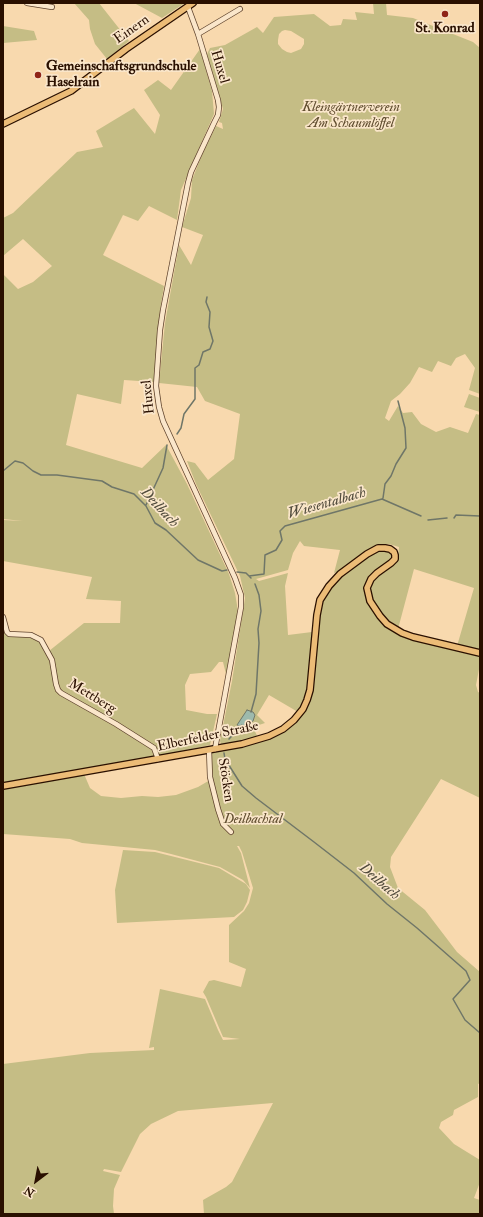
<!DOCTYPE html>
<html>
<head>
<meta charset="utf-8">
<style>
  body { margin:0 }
  #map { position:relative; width:483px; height:1217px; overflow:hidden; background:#f8d9ae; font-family:"IM FELL Double Pica",serif }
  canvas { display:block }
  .frame { position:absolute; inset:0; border:4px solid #2a1000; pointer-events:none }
  .north { position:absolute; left:16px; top:1161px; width:40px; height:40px; -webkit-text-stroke:3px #fae6ca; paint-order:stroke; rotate:212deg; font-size:11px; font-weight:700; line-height:16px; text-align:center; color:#2a1000 }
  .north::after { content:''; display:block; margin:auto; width:14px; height:18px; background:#2a1000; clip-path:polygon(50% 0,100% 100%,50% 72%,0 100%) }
</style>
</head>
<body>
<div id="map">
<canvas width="483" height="1217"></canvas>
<div class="frame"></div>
<div class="north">N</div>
</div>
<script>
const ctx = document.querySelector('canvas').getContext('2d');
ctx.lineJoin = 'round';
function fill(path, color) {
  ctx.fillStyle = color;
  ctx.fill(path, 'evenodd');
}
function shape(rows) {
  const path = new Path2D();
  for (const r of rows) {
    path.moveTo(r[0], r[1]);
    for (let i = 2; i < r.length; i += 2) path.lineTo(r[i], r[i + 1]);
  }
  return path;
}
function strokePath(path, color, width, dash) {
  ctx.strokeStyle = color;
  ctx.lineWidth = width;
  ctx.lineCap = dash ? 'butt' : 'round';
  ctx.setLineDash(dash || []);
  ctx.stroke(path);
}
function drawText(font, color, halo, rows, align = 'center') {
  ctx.font = font + ' "IM FELL Double Pica",serif';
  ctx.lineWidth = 3.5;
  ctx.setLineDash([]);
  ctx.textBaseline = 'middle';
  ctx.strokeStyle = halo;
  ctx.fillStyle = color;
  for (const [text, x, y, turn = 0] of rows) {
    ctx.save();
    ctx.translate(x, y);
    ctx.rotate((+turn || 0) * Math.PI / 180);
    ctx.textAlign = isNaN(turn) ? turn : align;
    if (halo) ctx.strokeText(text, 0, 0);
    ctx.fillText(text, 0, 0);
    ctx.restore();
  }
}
const green = shape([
  [74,3,99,3,129,41,107,59,95,44,90,29,89,20],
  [134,3,185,3,162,18],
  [373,3,386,3,387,15,413,18,473,42,480,48,480,394,469,390,475,368,465,354,456,358,451,366,438,361,432,372,419,367,410,383,400,394,391,401,385,418,389,421,398,406,403,413,412,412,421,424,436,432,450,427,468,433,476,414,480,415,480,650,457,646,474,588,414,569,398,629,382,614,370,594,370,587,374,578,396,561,398,557,399,547,389,544,378,545,371,548,340,571,334,573,340,550,304,546,300,541,293,553,288,570,256,579,259,581,288,573,285,586,288,635,312,632,307,697,298,712,269,695,257,715,265,723,253,727,258,738,243,742,221,744,220,741,232,681,245,598,240,576,196,484,187,461,195,463,208,480,234,459,240,414,205,401,197,387,159,383,165,323,179,245,191,265,203,235,182,227,191,198,192,180,201,157,216,126,223,129,222,123,219,122,223,109,207,54,210,48,225,45,257,27,263,33,274,17,314,14,330,26,341,25,343,19,357,20,355,12,374,14],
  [285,30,291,31,304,39,304,44,301,49,291,53,287,52,282,49,278,44,278,40,279,34,282,31],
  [3,26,34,31,37,40,3,43],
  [200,49,212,91,214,114,181,190,177,220,149,206,138,221,123,215,103,255,164,286,160,311,154,382,124,380,121,404,77,394,66,445,142,468,166,445,187,484,229,574,235,593,237,605,238,617,226,674,223,662,219,662,211,672,190,674,185,685,186,710,207,714,217,714,210,745,158,756,154,747,58,690,49,651,84,623,120,623,121,601,86,599,92,577,3,561,3,520,23,521,3,519,3,274,18,289,33,282,52,266,23,239,3,256,3,218,13,213,77,152,103,147,96,131,134,108,155,134,160,115,144,90,158,80,171,90],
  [469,394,480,398,480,412,464,407],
  [381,550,389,552,391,553,391,557,390,561,366,585,365,594,370,606,383,624,393,631,402,635,480,656,480,664,476,685,478,692,480,693,480,798,441,779,391,857,390,867,398,888,425,910,457,952,480,972,480,1083,478,1084,478,1097,454,1110,453,1115,441,1122,439,1128,454,1144,480,1160,480,1182,474,1198,480,1200,480,1214,204,1214,203,1200,226,1187,232,1182,273,1103,178,1111,151,1124,140,1134,121,1172,104,1169,103,1171,120,1175,114,1189,113,1206,114,1214,3,1214,3,1064,90,1053,154,1050,154,1047,149,1048,160,989,205,999,218,1030,223,1040,240,1039,223,1037,206,997,203,992,209,981,214,980,241,987,246,969,229,962,229,925,244,911,249,903,253,888,242,852,239,846,237,846,241,853,250,888,243,880,220,867,171,854,155,850,82,843,70,839,3,834,3,789,84,774,90,788,101,796,121,798,142,796,158,797,176,795,198,787,210,780,208,759,212,755,212,753,258,742,280,734,294,723,309,704,313,691,320,607,323,601,332,587,356,564,374,552],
  [3,619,7,635,11,636,31,637,40,641,51,660,57,690,153,748,156,757,3,784],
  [123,850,155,852,219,868,246,884,250,890,247,902,243,910,234,917,117,923,115,890]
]);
const water = shape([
  [247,710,253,712,255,715,253,721,245,727,243,726,239,726,237,725,247,710]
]);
const stream = shape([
  [177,434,181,428,184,414,195,399,195,368,199,365,203,352,210,349,213,341,209,327,210,312,206,302,207,297],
  [3,471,15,461,23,463,33,471,41,475,57,475,102,481,112,487,134,494,146,506,155,523,166,530,198,560,222,571,227,570],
  [383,498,385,484,391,476,396,464,406,448,405,428,398,401],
  [146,505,163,468,167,445],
  [454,518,456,515,480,516],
  [428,520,447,518],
  [237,572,246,573,251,578],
  [249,576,264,574,265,555,276,550,282,540,280,531,285,526,382,499,421,516],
  [251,712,256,694,259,643,258,629,261,611,259,595,255,584],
  [229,739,242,725],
  [224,753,225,759,242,786,256,798,314,842,354,873,387,904,417,928,466,971,470,980,453,999,465,1020,480,1033]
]);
const minor = shape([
  [27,3,52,7],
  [188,7,198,34,218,100,219,107,218,115,214,123,191,172,188,183,163,310,160,330,156,386,159,407,163,421,235,578,241,595,241,607,215,749],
  [198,34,240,9],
  [3,617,7,632,9,634,31,635,41,640,52,660,56,684,58,690,61,693,116,724,154,748,158,759],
  [209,750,210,777,218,809,223,824,231,832]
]);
const major = shape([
  [3,124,71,91,126,49,193,3],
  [3,786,242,744,269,736,283,729,294,720,303,709,307,700,310,690,317,615,320,600,329,586,340,574,367,554,378,548,385,548,390,549,394,552,395,555,395,559,391,563,377,573,371,579,367,588,370,601,380,616,387,624,402,633,413,637,480,653]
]);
const markers = [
  [445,14,4,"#8f2418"],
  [38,75,4,"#8f2418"]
];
const poiNames = [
  ["St. Konrad",445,29],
  ["Gemeinschaftsgrundschule",46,67,"left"],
  ["Haselrain",46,83,"left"]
];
const streetNames = [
  ["Einern",132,30,-35],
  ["Huxel",219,67,73],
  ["Huxel",149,397,-96],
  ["Mettberg",92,697,31],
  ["Elberfelder Straße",208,737,-12],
  ["Stöcken",225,780,81]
];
const parkNames = [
  ["Kleingärtnerverein",351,108],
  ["Am Schaumlöffel",351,124],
  ["Deilbachtal",253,820]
];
const waterNames = [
  ["Wiesentalbach",327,504,-16],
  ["Deilbach",159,508,47],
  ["Deilbach",379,882,41]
];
fill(green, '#c5bd85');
fill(water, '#9dbaad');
strokePath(water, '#6f7668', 1);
strokePath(stream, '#6f7668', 1.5);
strokePath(minor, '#5e422c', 6);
strokePath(major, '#2a1000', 8);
strokePath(minor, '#fae6ca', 4.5);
strokePath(major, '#ecbc77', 5.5);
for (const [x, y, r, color] of markers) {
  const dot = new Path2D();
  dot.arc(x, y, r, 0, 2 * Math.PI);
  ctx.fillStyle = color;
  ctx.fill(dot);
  strokePath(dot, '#fae6ca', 1.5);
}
drawText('bold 14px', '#2a1000', '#fae6ca', poiNames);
drawText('14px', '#2a1000', '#fae6ca', streetNames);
drawText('italic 14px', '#604d2f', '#fae6ca', parkNames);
drawText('italic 15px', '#524c3d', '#fae6ca', waterNames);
</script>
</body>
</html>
